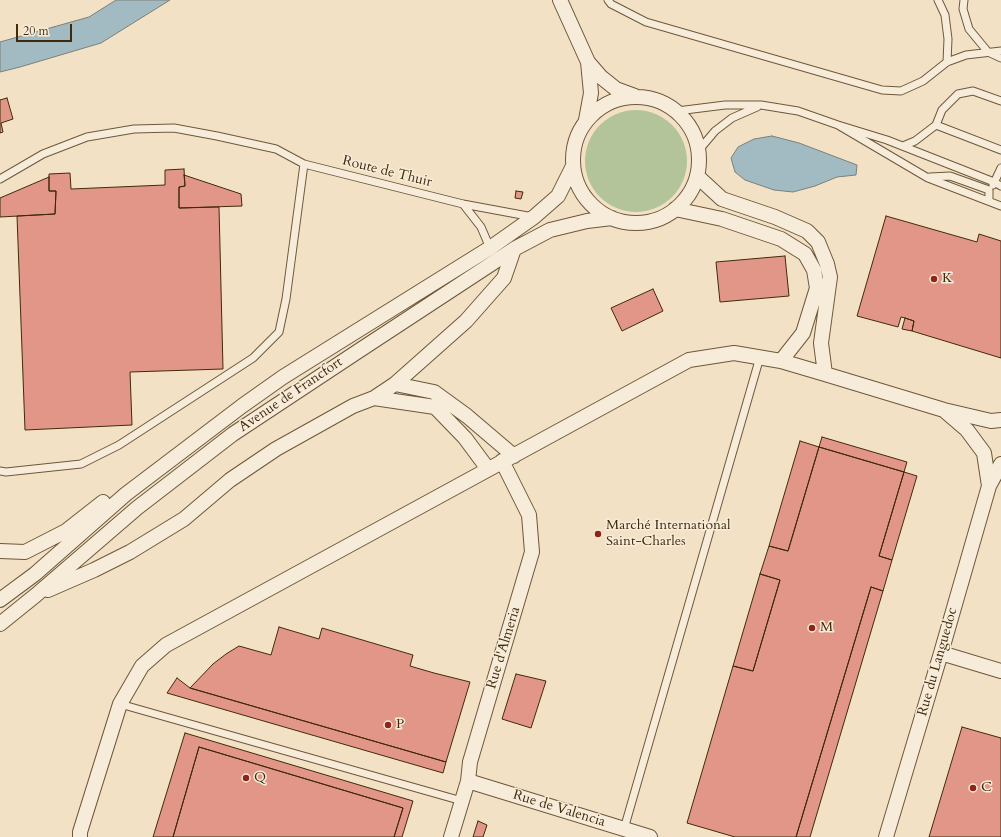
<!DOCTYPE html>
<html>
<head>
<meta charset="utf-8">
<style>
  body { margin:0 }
  #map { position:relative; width:1001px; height:837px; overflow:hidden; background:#f3e1c6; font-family:Cardo,serif }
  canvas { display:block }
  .scale { position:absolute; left:16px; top:24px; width:56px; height:18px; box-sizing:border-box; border:2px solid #402a0a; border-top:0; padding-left:5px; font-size:12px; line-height:14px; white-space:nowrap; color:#402a0a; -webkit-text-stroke:3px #f7ecda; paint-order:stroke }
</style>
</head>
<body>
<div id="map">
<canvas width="1001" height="837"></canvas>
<div class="scale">20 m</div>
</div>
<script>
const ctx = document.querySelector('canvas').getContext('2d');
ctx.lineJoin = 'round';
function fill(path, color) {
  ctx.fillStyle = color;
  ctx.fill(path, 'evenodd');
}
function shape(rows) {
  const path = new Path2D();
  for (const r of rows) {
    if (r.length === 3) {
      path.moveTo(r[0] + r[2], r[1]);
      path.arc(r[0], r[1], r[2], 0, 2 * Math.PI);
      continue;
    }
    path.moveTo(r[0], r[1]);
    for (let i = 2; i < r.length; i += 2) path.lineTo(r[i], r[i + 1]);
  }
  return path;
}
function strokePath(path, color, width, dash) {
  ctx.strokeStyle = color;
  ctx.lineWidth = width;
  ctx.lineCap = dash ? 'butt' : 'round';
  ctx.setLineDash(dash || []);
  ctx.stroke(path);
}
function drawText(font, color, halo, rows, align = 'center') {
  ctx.font = font + ' Cardo,serif';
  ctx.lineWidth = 3;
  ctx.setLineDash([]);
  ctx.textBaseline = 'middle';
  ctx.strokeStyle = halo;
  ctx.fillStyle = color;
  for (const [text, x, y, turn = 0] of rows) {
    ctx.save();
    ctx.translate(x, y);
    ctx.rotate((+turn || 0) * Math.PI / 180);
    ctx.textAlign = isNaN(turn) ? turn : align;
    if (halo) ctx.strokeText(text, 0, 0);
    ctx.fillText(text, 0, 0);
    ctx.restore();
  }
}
const green = shape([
  [636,161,51]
]);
const water = shape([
  [116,0,170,0,101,43,20,67,0,72,0,42,89,17,116,0],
  [772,136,799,143,857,165,856,175,837,177,815,186,793,192,774,190,745,180,735,172,731,158,738,147,754,139,772,136]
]);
const building = shape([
  [7,98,13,119,1,123,3,132,0,133,0,100,7,98],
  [184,169,185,186,179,187,179,208,219,207,223,369,130,372,132,425,25,430,17,216,55,214,56,191,49,191,49,174,70,173,71,189,165,185,165,170,184,169],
  [184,175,241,194,242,206,179,208,179,187,185,186,184,175],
  [49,177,49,191,56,191,55,214,0,217,0,198,49,177],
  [516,191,523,192,521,199,515,198,516,191],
  [886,216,977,242,979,234,1001,241,1001,358,912,331,914,321,905,318,901,317,898,327,857,316,886,216],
  [785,256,789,296,720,302,716,262,785,256],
  [653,289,663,311,622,331,611,308,653,289],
  [905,318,914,321,912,331,902,329,905,318],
  [822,437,907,462,904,472,819,447,822,437],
  [800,441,819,447,788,551,769,546,800,441],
  [819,447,904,472,879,556,892,560,883,591,871,587,796,837,735,837,687,823,733,666,753,671,780,580,760,574,769,546,788,551,819,447],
  [904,472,917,476,892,560,879,556,904,472],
  [760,574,780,580,753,671,733,666,760,574],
  [871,587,883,591,810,837,796,837,871,587],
  [279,627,319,639,322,628,413,655,410,666,434,673,470,682,446,762,190,688,213,664,226,654,239,646,271,655,279,627],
  [516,674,546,681,531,728,502,719,516,674],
  [177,678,190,688,446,762,443,773,167,693,177,678],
  [962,727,1001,738,1001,837,929,837,962,727],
  [185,733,413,801,402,837,394,837,403,808,199,747,173,837,153,837,185,733],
  [199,747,403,808,394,837,173,837,199,747],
  [478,821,487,825,483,837,473,837,478,821]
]);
const service = shape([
  [608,0,611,4,646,22,882,90,901,91,923,81,947,62,966,55,1001,51],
  [938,0,945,15,948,39,947,62],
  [964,0,963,9,969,29,988,52,1001,58],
  [1001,101,973,91,958,94,942,110,936,125,1001,150],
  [677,111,725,105,761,105,798,111,838,125],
  [903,146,915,141,936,125],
  [699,150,715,131,732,118,757,107],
  [930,177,950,176,989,190,989,201],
  [0,179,43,154,87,137,134,129,174,128,217,136,276,149,304,164,463,204,533,217],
  [993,185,1001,168],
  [1001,186,994,182,887,140,838,125,928,178,1001,206],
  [463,204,481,227,490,248],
  [0,471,6,472,81,464,119,445,253,358,279,332,286,299,304,164],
  [120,704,462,801],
  [624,829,760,357]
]);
const minor = shape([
  [560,0,588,62,601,77,616,89,635,96],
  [636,160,63],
  [586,120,591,93,588,62],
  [697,176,722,199,775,217,807,231,818,242,827,264,830,277,821,343,825,374],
  [675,209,722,219,781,239,805,254,814,270,817,288,803,333,781,361],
  [395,384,434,392,467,416,514,456],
  [374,398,435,407,465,438,488,469],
  [946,412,967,430,984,453,989,486,1001,464],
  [0,551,25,552,66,531,103,502],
  [48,590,94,570,130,552,184,519,230,480,276,449,353,406,374,398,395,384,466,321,504,278,514,249],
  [0,600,35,574,126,494,242,406,283,377,490,248,534,217,558,196,573,166],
  [0,624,36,595,137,508,233,434,360,350,514,249,550,230,587,221,612,218],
  [941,653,1001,671],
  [468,781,650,837],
  [80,837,80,832,120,704,142,666,166,645,689,360,734,353,781,361,825,374,944,410,991,421,1001,420],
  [451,837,468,781,470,762,532,552,529,515,502,461],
  [886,837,941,653,989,486]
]);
const markers = [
  [934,279,4,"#8f2418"],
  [598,534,4,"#8f2418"],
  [812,628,4,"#8f2418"],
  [388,725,4,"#8f2418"],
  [246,778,4,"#8f2418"],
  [973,788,4,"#8f2418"]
];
const streetNames = [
  ["Route de Thuir",387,172,14],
  ["Avenue de Francfort",291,395,-34],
  ["Rue d'Almeria",504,648,-73],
  ["Rue du Languedoc",938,662,-74],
  ["Rue de Valencia",559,809,17]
];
const poiNames = [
  ["K",942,279],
  ["Marché International",606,526],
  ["Saint-Charles",606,542],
  ["M",820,628],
  ["P",396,725],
  ["Q",254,778],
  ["C",981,788]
];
fill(green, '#b4c49a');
fill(water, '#a2bac1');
strokePath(water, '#7b8078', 1);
fill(building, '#e29688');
strokePath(building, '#402a0a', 1);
strokePath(service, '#6d5839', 9);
strokePath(minor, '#6d5839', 16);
strokePath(service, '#f7ecda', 7);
strokePath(minor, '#f7ecda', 14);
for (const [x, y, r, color] of markers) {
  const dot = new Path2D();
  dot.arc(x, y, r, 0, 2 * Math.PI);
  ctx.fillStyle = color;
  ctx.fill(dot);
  strokePath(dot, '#f7ecda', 1.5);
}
drawText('14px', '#402a0a', '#f7ecda', streetNames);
drawText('14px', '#402a0a', '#f7ecda', poiNames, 'left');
</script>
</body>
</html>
